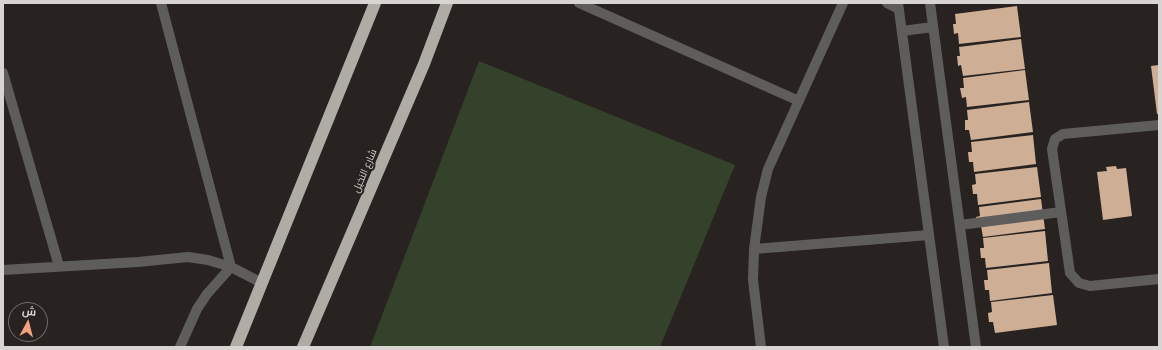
<!DOCTYPE html>
<html>
<head>
<meta charset="utf-8">
<style>
  body { margin:0 }
  #map { position:relative; width:1162px; height:350px; overflow:hidden; background:#282320; font-family:"Open Sans",Cairo,sans-serif }
  canvas { display:block }
  .frame { position:absolute; inset:0; border:4px solid #d8d4d2; pointer-events:none }
  .north { position:absolute; left:8px; top:302px; width:40px; height:40px; box-sizing:border-box; background:#282320; border:1px solid #6e6a67; border-radius:50%; rotate:7deg; font-size:11px; font-weight:700; line-height:16px; text-align:center; color:#d8d4d2 }
  .north::after { content:''; display:block; margin:auto; width:14px; height:18px; background:#f2a07f; clip-path:polygon(50% 0,100% 100%,50% 72%,0 100%) }
</style>
</head>
<body>
<div id="map">
<canvas width="1162" height="350"></canvas>
<div class="frame"></div>
<div class="north">ش</div>
</div>
<script>
const ctx = document.querySelector('canvas').getContext('2d');
ctx.lineJoin = 'round';
function fill(path, color) {
  ctx.fillStyle = color;
  ctx.fill(path, 'evenodd');
}
function shape(rows) {
  const path = new Path2D();
  for (const r of rows) {
    path.moveTo(r[0], r[1]);
    for (let i = 2; i < r.length; i += 2) path.lineTo(r[i], r[i + 1]);
  }
  return path;
}
function strokePath(path, color, width, dash) {
  ctx.strokeStyle = color;
  ctx.lineWidth = width;
  ctx.lineCap = dash ? 'butt' : 'round';
  ctx.setLineDash(dash || []);
  ctx.stroke(path);
}
function drawText(font, color, halo, rows, align = 'center') {
  ctx.font = font + ' "Open Sans",Cairo,sans-serif';
  ctx.lineWidth = 4;
  ctx.setLineDash([]);
  ctx.textBaseline = 'middle';
  ctx.strokeStyle = halo;
  ctx.fillStyle = color;
  for (const [text, x, y, turn = 0] of rows) {
    ctx.save();
    ctx.translate(x, y);
    ctx.rotate((+turn || 0) * Math.PI / 180);
    ctx.textAlign = isNaN(turn) ? turn : align;
    if (halo) ctx.strokeText(text, 0, 0);
    ctx.fillText(text, 0, 0);
    ctx.restore();
  }
}
const green = shape([
  [479,61,735,165,660,347,370,347]
]);
const building = shape([
  [1017,6,1021,37,959,44,958,33,954,34,953,24,956,24,955,14],
  [1021,39,1025,69,963,76,961,65,958,66,957,56,960,56,959,47],
  [1159,65,1159,114,1157,114,1151,66],
  [1025,70,1029,100,967,107,966,97,962,98,960,88,964,88,963,78],
  [1029,102,1033,132,971,140,969,130,965,130,965,120,968,120,967,110],
  [1033,135,1036,164,974,172,973,162,969,162,968,152,972,152,971,142],
  [1116,166,1117,169,1126,168,1132,216,1103,220,1097,172,1107,171,1106,167],
  [1037,167,1041,197,978,205,977,194,973,194,972,185,976,184,975,174],
  [1041,199,1045,229,983,237,981,226,978,226,976,217,980,216,979,207],
  [1045,231,1048,261,986,268,985,258,981,258,980,248,984,248,983,238],
  [1049,263,1052,293,990,301,989,290,985,290,984,280,988,280,987,270],
  [1053,295,1057,325,995,333,993,322,989,322,988,313,992,312,991,302]
]);
const street = shape([
  [161,3,231,267,207,294,197,309,180,347],
  [579,3,799,101],
  [887,3,899,9],
  [898,3,944,347],
  [930,3,976,347],
  [902,31,933,27],
  [3,73,59,266],
  [1159,125,1063,134,1055,139,1052,149,1070,273,1079,283,1090,286,1159,279],
  [960,225,1061,212],
  [754,249,929,235],
  [3,270,138,262,188,257,208,260,231,267,262,283],
  [761,347,753,280,754,249,761,197,768,169,843,3]
]);
const highway = shape([
  [236,347,375,3],
  [303,347,424,64,447,3]
]);
const streetNames = [
  ["شارع النخيل",365,171,-67]
];
fill(green, '#35422b');
fill(building, '#cfae96');
strokePath(street, '#5f5d5b', 10);
strokePath(highway, '#afaca5', 12);
drawText('10px', '#d8d4d2', '#282320', streetNames);
</script>
</body>
</html>
